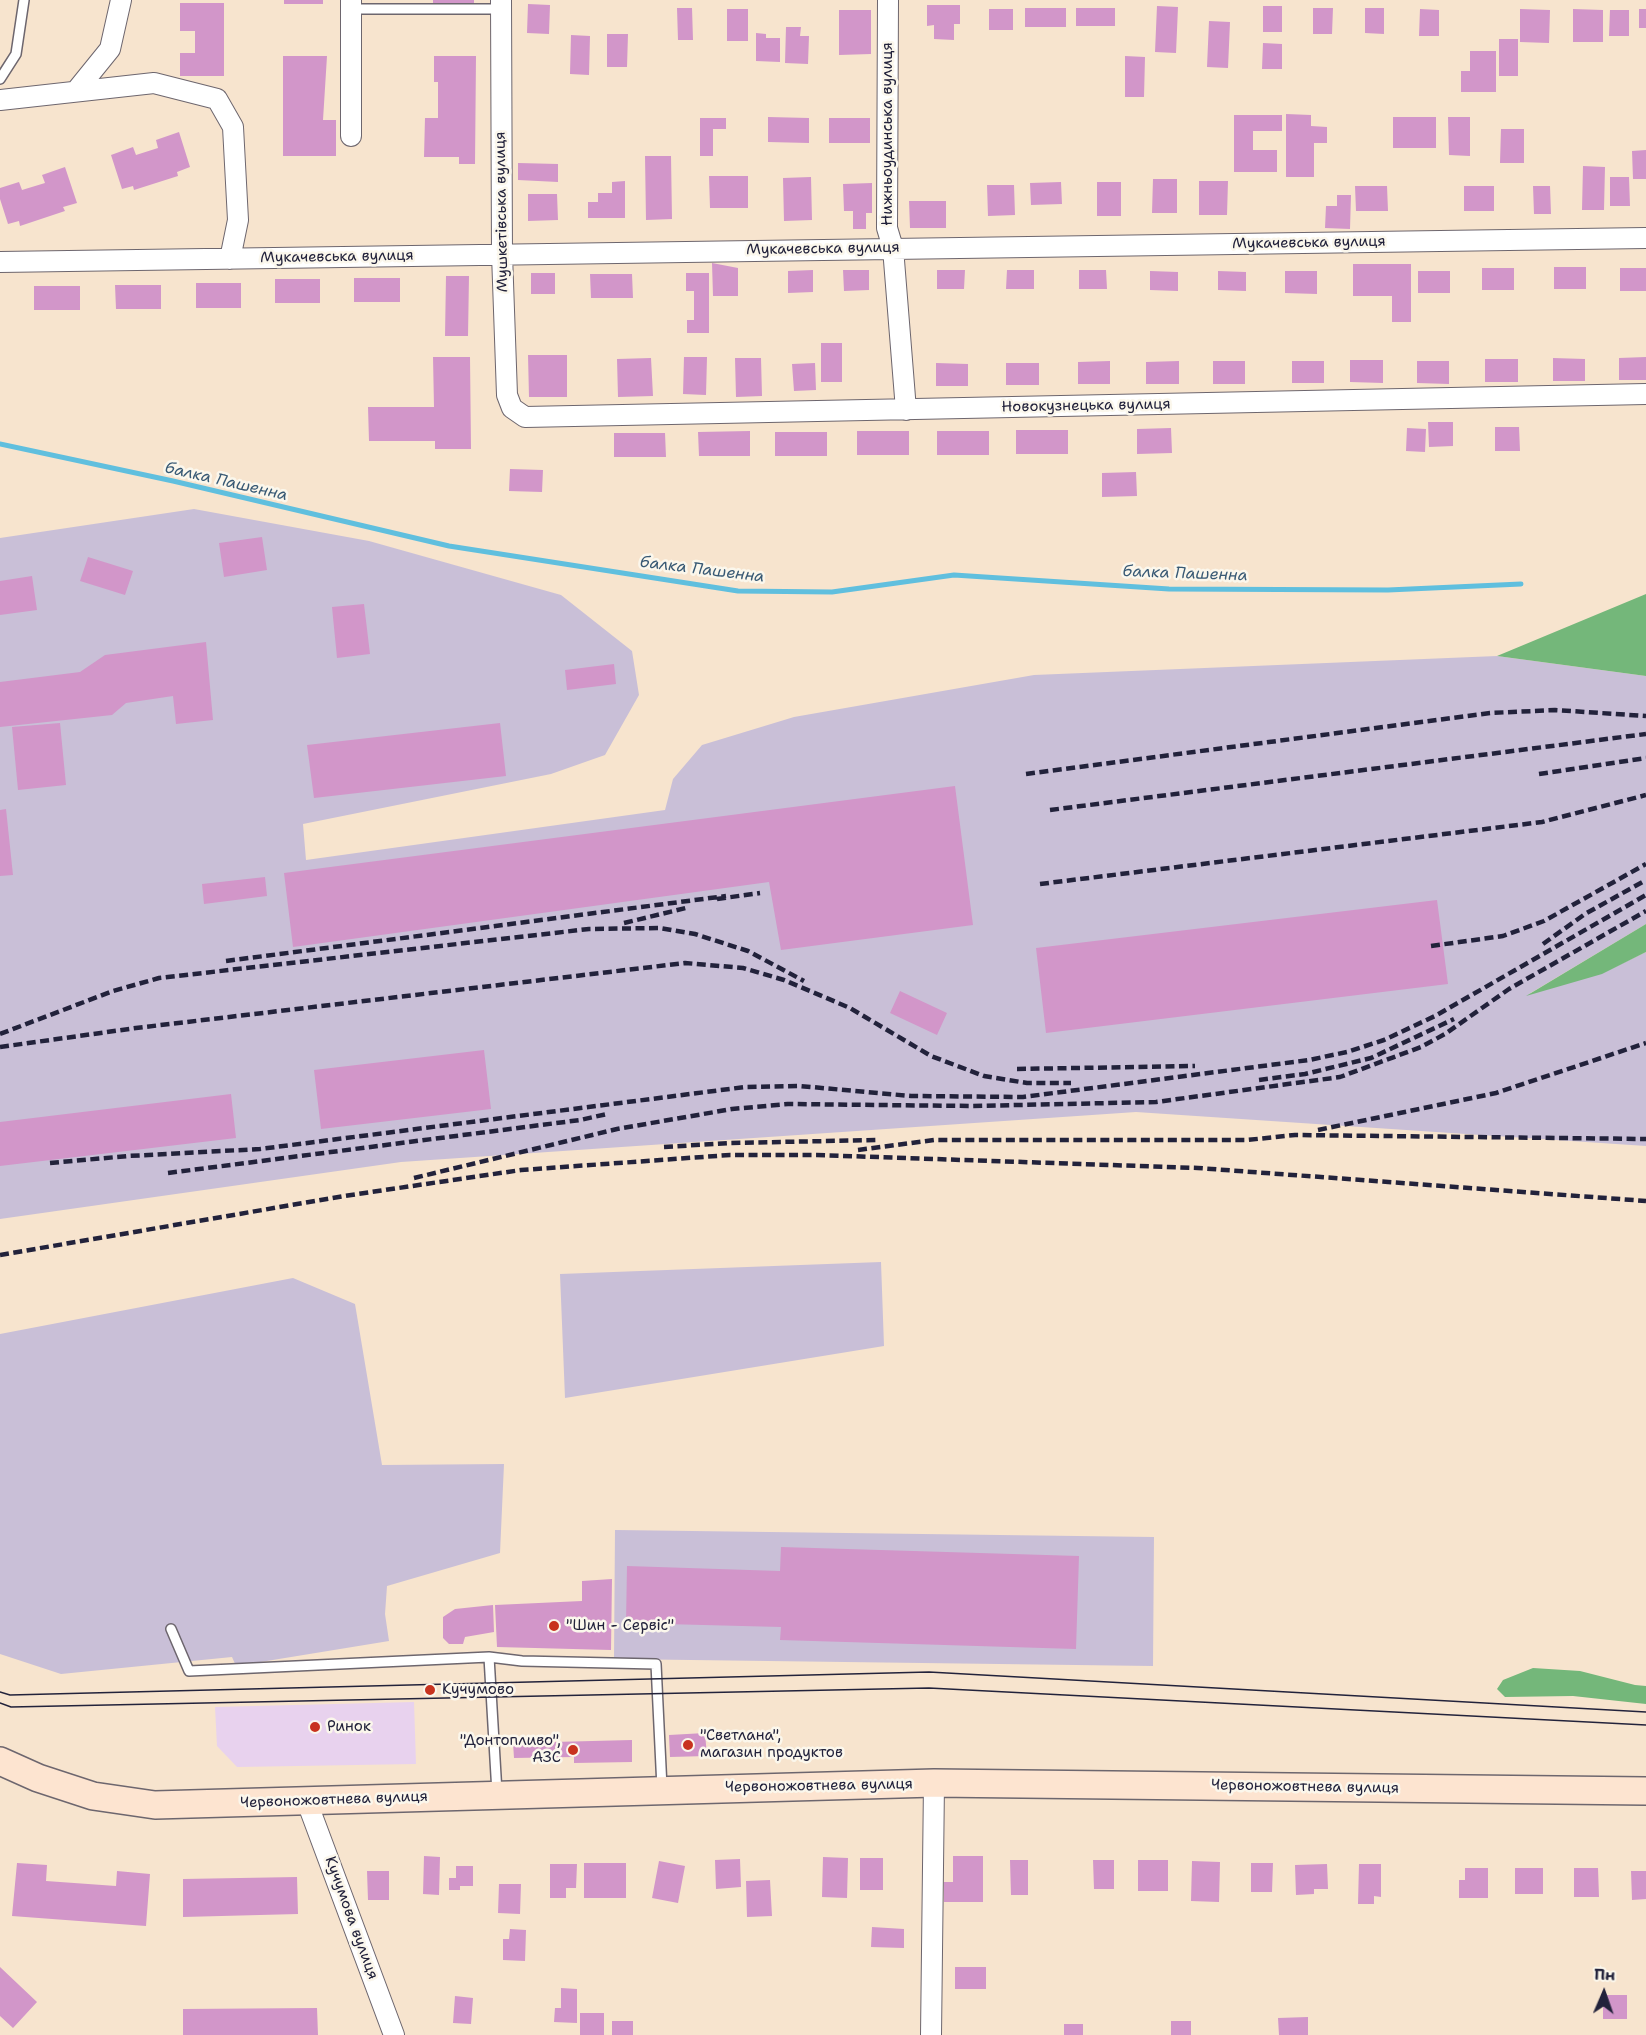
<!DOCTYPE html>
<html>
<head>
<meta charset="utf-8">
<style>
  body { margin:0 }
  #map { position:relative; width:1646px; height:2035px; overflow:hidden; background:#f7e4ce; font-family:"Shantell Sans",sans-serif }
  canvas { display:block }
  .north { position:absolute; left:1574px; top:1963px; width:60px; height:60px; -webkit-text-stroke:4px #fbf7ec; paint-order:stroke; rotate:2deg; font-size:16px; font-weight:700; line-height:24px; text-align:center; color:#22223b }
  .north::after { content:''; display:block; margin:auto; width:21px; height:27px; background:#22223b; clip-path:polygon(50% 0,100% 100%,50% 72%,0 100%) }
</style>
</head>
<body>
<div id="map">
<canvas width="1646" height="2035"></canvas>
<div class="north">Пн</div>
</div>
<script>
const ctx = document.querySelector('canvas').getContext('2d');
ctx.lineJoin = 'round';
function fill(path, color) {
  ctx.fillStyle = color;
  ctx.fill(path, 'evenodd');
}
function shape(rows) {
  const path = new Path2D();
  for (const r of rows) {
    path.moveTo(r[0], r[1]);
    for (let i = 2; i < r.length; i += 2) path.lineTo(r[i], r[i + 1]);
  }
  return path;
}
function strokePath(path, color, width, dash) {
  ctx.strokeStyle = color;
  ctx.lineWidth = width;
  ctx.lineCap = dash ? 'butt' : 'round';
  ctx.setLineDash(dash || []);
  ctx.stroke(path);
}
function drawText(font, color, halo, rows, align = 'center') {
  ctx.font = font + ' "Shantell Sans",sans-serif';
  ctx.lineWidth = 5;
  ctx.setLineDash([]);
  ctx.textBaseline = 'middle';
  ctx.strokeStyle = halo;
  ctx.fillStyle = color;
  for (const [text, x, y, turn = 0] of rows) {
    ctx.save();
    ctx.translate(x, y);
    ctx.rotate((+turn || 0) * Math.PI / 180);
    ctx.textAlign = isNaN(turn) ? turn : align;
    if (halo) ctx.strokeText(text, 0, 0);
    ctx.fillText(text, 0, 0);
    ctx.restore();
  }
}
const built = shape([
  [414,1702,416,1764,237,1767,217,1746,215,1707]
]);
const industrial = shape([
  [194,509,369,541,561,595,632,651,639,695,605,755,551,774,303,824,306,860,665,810,673,779,702,745,794,717,1034,675,1497,656,1646,676,1646,924,1529,994,1602,973,1646,952,1646,1146,1136,1112,401,1162,0,1219,0,538],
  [881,1262,884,1346,565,1398,560,1274],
  [293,1278,355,1304,382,1465,504,1464,500,1553,387,1586,385,1614,389,1641,236,1666,232,1657,61,1674,0,1654,0,1334],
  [615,1530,1154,1537,1153,1666,614,1659]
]);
const forest = shape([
  [1646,594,1646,676,1497,656],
  [1646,924,1646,952,1602,974,1526,996],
  [1533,1668,1580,1671,1635,1685,1646,1686,1646,1704,1573,1696,1505,1697,1497,1689,1503,1680]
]);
const stream = shape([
  [0,444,173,481,449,546,738,591,832,592,954,575,1169,589,1388,590,1521,584]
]);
const building = shape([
  [284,0,323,0,323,4,284,4],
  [433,0,474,0,474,3,433,4],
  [180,3,224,3,224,76,180,76,180,53,195,53,195,31,180,31],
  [528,4,550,5,549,34,527,33],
  [927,5,960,5,960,24,954,24,954,40,934,39,934,25,927,26],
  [1157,6,1178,7,1176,53,1155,52],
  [1263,6,1282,6,1282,32,1263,32],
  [677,8,692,8,693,40,678,40],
  [1025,8,1066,8,1066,27,1025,27],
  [1076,8,1115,8,1115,26,1076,26],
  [1313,8,1333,8,1332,34,1313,34],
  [1365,8,1384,8,1384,34,1365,33],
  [727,9,748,9,748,41,727,41],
  [989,9,1013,9,1013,30,989,30],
  [1420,9,1439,10,1439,36,1419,36],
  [1520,9,1550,10,1549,43,1520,42],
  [1573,9,1603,10,1603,42,1573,42],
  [1639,9,1646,9,1646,28,1639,28],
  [839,10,871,10,871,54,839,55],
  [1610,10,1629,10,1629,36,1609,36],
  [1209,21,1230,22,1228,68,1207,67],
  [786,27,801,27,800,36,809,36,808,64,785,63],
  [756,33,766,34,766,38,780,38,780,62,756,61],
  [607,34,628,34,627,67,607,67],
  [571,35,590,36,589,75,570,74],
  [1499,39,1518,39,1518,76,1499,76],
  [1263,43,1282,44,1282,69,1262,69],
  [1470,51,1496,51,1496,92,1461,92,1461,71,1470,71],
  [283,56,327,56,323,120,336,120,336,156,283,156],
  [434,56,476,56,475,164,459,164,459,157,424,157,425,118,438,118,438,82,434,82],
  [1125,56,1145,57,1144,97,1125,97],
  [1286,114,1311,115,1311,126,1327,127,1327,143,1314,143,1314,177,1286,177],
  [1234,115,1282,115,1282,131,1253,131,1253,150,1277,150,1277,172,1234,172],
  [768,117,809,118,809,143,768,142],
  [1393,117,1436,117,1436,148,1393,148],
  [1448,117,1470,117,1470,156,1449,155],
  [700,118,726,118,726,129,713,129,713,156,700,156],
  [829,118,870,118,870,143,829,143],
  [1501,129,1524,129,1524,163,1500,163],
  [179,132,190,167,177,172,178,176,134,190,133,186,122,189,111,155,133,147,136,155,158,148,156,140],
  [1646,150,1646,179,1633,179,1632,151],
  [645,156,671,156,672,219,646,220],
  [518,163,558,164,558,182,518,180],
  [1583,166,1605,167,1604,210,1582,210],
  [65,167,77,203,63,207,65,211,20,226,19,221,8,224,0,199,0,188,19,182,22,190,45,183,42,175],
  [709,176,748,176,748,208,710,208],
  [811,177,812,220,784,221,783,178],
  [1610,177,1629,177,1630,206,1610,206],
  [1153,179,1177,179,1177,213,1152,213],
  [625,181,625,218,588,218,588,202,598,202,598,193,612,193,612,182],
  [1199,181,1228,181,1227,215,1199,215],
  [1061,182,1062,204,1031,205,1030,183],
  [1097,182,1121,182,1121,216,1097,216],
  [872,183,872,213,866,213,866,229,853,229,853,211,844,211,843,184],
  [987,185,1014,185,1015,215,988,216],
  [1355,186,1387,186,1388,211,1356,211],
  [1464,186,1494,186,1494,211,1464,211],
  [1533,186,1550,186,1551,214,1534,214],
  [528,194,557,194,558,220,528,221],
  [1337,195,1351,195,1350,229,1325,228,1326,206,1337,206],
  [909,201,946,201,946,228,910,228],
  [712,263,738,268,738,296,713,296],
  [1353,264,1411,264,1411,322,1392,322,1392,296,1353,296],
  [1554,267,1586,267,1586,289,1554,289],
  [1482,268,1514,268,1514,290,1482,290],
  [1620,268,1646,268,1646,291,1620,291],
  [813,270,813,292,788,293,788,271],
  [843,270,869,270,869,290,844,291],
  [937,270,965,270,964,289,937,289],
  [1007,270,1034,270,1034,289,1006,289],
  [1079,270,1106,270,1107,289,1079,289],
  [1150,271,1178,272,1178,291,1150,290],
  [1218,271,1246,272,1246,291,1218,290],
  [1285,271,1317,271,1317,294,1285,293],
  [1418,271,1450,271,1450,293,1418,293],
  [531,273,555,273,555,294,531,294],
  [686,273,709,273,709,333,687,333,687,320,694,320,694,291,686,291],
  [590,274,632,274,633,298,591,298],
  [446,276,469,276,468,336,445,336],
  [354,278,400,278,400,302,354,302],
  [275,279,320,279,320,303,275,303],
  [196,283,241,283,241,308,196,308],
  [115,285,161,285,161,309,116,309],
  [34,286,80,286,80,310,34,310],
  [821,343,842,343,842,382,821,382],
  [528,355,567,355,567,397,529,397],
  [433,357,470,357,471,449,435,449,435,441,369,441,368,407,434,407],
  [684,357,707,357,706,395,683,394],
  [1646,357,1646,380,1619,380,1619,358],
  [651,358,653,396,618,397,617,359],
  [735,358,761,358,762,396,736,397],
  [1553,358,1585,359,1585,381,1553,381],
  [1485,359,1518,359,1518,382,1485,382],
  [1350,360,1383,360,1383,383,1350,382],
  [1110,361,1110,384,1078,384,1078,362],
  [1179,361,1179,384,1146,384,1146,362],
  [1213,361,1245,361,1245,384,1213,384],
  [1292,361,1324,361,1324,383,1292,383],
  [1417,361,1449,361,1449,384,1417,383],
  [815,363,816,390,794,391,792,364],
  [936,363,968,364,968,386,936,386],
  [1006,363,1039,363,1039,385,1006,385],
  [1428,422,1453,422,1453,446,1429,447],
  [1495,427,1519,427,1520,451,1495,451],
  [1171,428,1172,453,1137,454,1137,429],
  [1407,428,1426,429,1425,452,1406,451],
  [1016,430,1068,430,1068,454,1016,454],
  [750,431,750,456,699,456,698,432],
  [857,431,909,431,909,455,857,455],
  [937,431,989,431,989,455,937,455],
  [775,432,827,432,827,456,775,456],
  [614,433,665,433,666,457,614,457],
  [510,469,543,470,542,492,509,491],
  [1136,472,1137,496,1102,497,1102,473],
  [262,537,267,570,224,577,219,543],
  [88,557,133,571,125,595,80,581],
  [32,576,37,610,0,615,0,581],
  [364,604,370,654,337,658,332,607],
  [206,642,213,720,176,724,173,696,126,703,112,715,0,727,0,682,80,672,105,655],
  [614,664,616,684,567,690,565,670],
  [60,723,66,785,18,790,12,727],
  [500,723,506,776,314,798,307,745],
  [955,786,973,925,781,950,769,882,293,947,284,873],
  [6,809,13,875,0,876,0,810],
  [265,877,267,896,204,904,202,884],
  [1437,900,1448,984,1046,1033,1036,948],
  [900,991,947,1013,937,1035,890,1013],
  [484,1050,491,1109,321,1129,314,1070],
  [231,1094,236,1138,0,1166,0,1122],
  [781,1547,1079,1556,1076,1649,780,1640,781,1627,626,1623,627,1566,780,1571],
  [612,1579,611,1650,497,1647,495,1605,582,1601,582,1581],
  [493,1605,494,1632,465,1637,463,1644,449,1644,443,1638,443,1617,455,1609],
  [705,1733,707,1756,670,1757,669,1735],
  [632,1740,632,1762,574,1763,574,1757,514,1758,513,1743],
  [424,1856,440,1857,439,1895,423,1894],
  [953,1856,983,1856,983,1902,944,1902,944,1882,953,1882],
  [823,1857,848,1858,847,1898,822,1897],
  [860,1858,883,1858,883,1890,860,1890],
  [740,1859,741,1887,716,1889,715,1860],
  [1010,1860,1028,1860,1028,1895,1011,1895],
  [1093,1860,1114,1860,1114,1889,1094,1889],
  [1138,1860,1168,1860,1168,1891,1138,1891],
  [659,1861,685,1866,678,1903,652,1898],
  [1192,1861,1220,1862,1219,1902,1191,1901],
  [17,1863,47,1865,46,1881,116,1886,117,1871,150,1874,146,1926,12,1916],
  [584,1863,626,1863,626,1898,584,1898],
  [1251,1863,1273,1863,1272,1892,1251,1892],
  [550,1864,577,1864,576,1888,566,1888,566,1898,550,1898],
  [1327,1864,1328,1889,1314,1889,1314,1894,1296,1895,1295,1865],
  [1359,1864,1381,1864,1381,1897,1374,1896,1374,1904,1358,1904],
  [456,1866,473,1866,473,1886,460,1886,460,1890,449,1890,449,1878,456,1878],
  [1465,1868,1488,1868,1488,1898,1459,1898,1459,1880,1465,1880],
  [1515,1868,1543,1868,1543,1894,1515,1894],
  [1574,1868,1598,1868,1599,1897,1574,1897],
  [367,1871,389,1871,389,1900,368,1900],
  [1631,1871,1646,1871,1646,1899,1632,1900],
  [297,1877,298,1914,183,1917,183,1879],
  [770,1880,772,1916,747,1917,746,1881],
  [499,1884,521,1884,520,1914,498,1913],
  [872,1927,904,1929,904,1948,871,1947],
  [510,1929,526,1930,525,1961,503,1960,503,1939,509,1939],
  [0,1967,37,2002,13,2028,0,2016],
  [955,1967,986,1967,986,1989,955,1989],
  [561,1988,577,1989,577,2023,554,2022,555,2008,561,2008],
  [1603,1995,1627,1995,1627,2019,1603,2019],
  [455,1996,473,1998,471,2024,453,2023],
  [317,2008,318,2035,183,2035,183,2009],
  [580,2013,604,2013,604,2035,580,2035],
  [1308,2017,1308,2035,1279,2035,1278,2018],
  [612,2021,633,2021,633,2035,612,2035],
  [1171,2021,1191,2021,1191,2035,1171,2035],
  [1064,2024,1083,2024,1083,2035,1064,2035]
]);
const service = shape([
  [351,9,501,9],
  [0,79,16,54,24,0],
  [171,1629,189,1671,489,1657,497,1793],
  [489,1657,522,1661,656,1664,662,1788]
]);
const minor = shape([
  [351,0,351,136],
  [501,0,502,254,507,395,512,408,525,417,1646,394],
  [888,0,887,228,893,248,906,410],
  [76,91,110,49,121,0],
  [0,100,154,83,217,99,233,127,238,220,230,259],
  [0,262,1646,238],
  [307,1802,394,2035],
  [931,2035,934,1783]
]);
const secondary = shape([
  [0,1761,38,1778,93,1796,155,1805,934,1783,1646,1791]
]);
const tram = shape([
  [0,1692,10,1695,929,1672,1646,1712],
  [0,1703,11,1707,929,1688,1646,1725]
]);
const rail = shape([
  [1026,774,1490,713,1555,710,1646,716],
  [1539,774,1646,758],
  [1050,810,1646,734],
  [1040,884,1542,822,1646,795],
  [717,899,760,893],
  [624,923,686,908],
  [1543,944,1585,914,1646,880],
  [1431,946,1503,936,1544,921,1646,864],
  [226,961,726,896],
  [0,1034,113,991,159,978,589,929,660,928,695,934,748,951,804,981],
  [0,1047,136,1028,685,963,743,968,784,980,850,1008,931,1056,984,1076,1027,1083,1071,1083],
  [1017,1069,1195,1066],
  [1259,1080,1305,1074,1371,1058,1454,1019],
  [1318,1130,1496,1093,1646,1043],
  [664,1147,730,1143,877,1140],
  [858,1150,934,1140,1247,1140,1295,1135,1646,1139],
  [50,1163,128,1156,260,1149,745,1087,800,1086,911,1096,1023,1097,1309,1060,1347,1052,1384,1040,1435,1016,1646,895],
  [168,1173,580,1120,607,1114],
  [414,1178,617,1129,732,1109,788,1104,972,1106,1156,1102,1340,1077,1421,1047,1445,1034,1509,989,1646,911],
  [0,1255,344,1196,521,1170,730,1155,817,1155,1198,1168,1646,1201]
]);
const markers = [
  [554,1626,6,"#c8321e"],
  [430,1690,6,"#c8321e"],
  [315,1727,6,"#c8321e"],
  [688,1745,6,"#c8321e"],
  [573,1750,6,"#c8321e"]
];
const streetNames = [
  ["Нижньоудинська вулиця",888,134,-90],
  ["Мушкетівська вулиця",502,212,-91],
  ["Мукачевська вулиця",1309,243,-1],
  ["Мукачевська вулиця",823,249,-1],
  ["Мукачевська вулиця",337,257,-1],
  ["Новокузнецька вулиця",1086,406,-1],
  ["Червоножовтнева вулиця",819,1786,-1],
  ["Червоножовтнева вулиця",1305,1787,1],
  ["Червоножовтнева вулиця",334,1800,-2],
  ["Кучумова вулиця",351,1918,70]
];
const poiNames = [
  ["\"Шин - Сервіс\"",566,1626],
  ["Кучумово",442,1690],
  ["Ринок",327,1727],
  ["\"Светлана\",",700,1736],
  ["магазин продуктов",700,1753],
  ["\"Донтопливо\",",561,1741,"right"],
  ["АЗС",561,1758,"right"]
];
const waterNames = [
  ["балка Пашенна",226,482,13],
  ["балка Пашенна",702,570,7],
  ["балка Пашенна",1185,574,2]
];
fill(built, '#e8d2ee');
fill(industrial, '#c9bfd7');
fill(forest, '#74b77a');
strokePath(stream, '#60bfde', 5);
fill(building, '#d296c9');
strokePath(service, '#6d666e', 12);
strokePath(minor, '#6d666e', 22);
strokePath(secondary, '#6d666e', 30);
strokePath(service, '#fff', 9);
strokePath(minor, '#fff', 20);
strokePath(secondary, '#fde4d0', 27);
strokePath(tram, '#22223b', 1.5);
strokePath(rail, '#22223b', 4.5, [9, 4.5]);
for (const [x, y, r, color] of markers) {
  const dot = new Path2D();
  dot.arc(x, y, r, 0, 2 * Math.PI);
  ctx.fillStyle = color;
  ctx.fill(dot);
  strokePath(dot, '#fbf7ec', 2);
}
drawText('15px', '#22223b', '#fbf7ec', streetNames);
drawText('15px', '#22223b', '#fbf7ec', poiNames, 'left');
drawText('italic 16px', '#385974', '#fbf7ec', waterNames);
</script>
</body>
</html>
